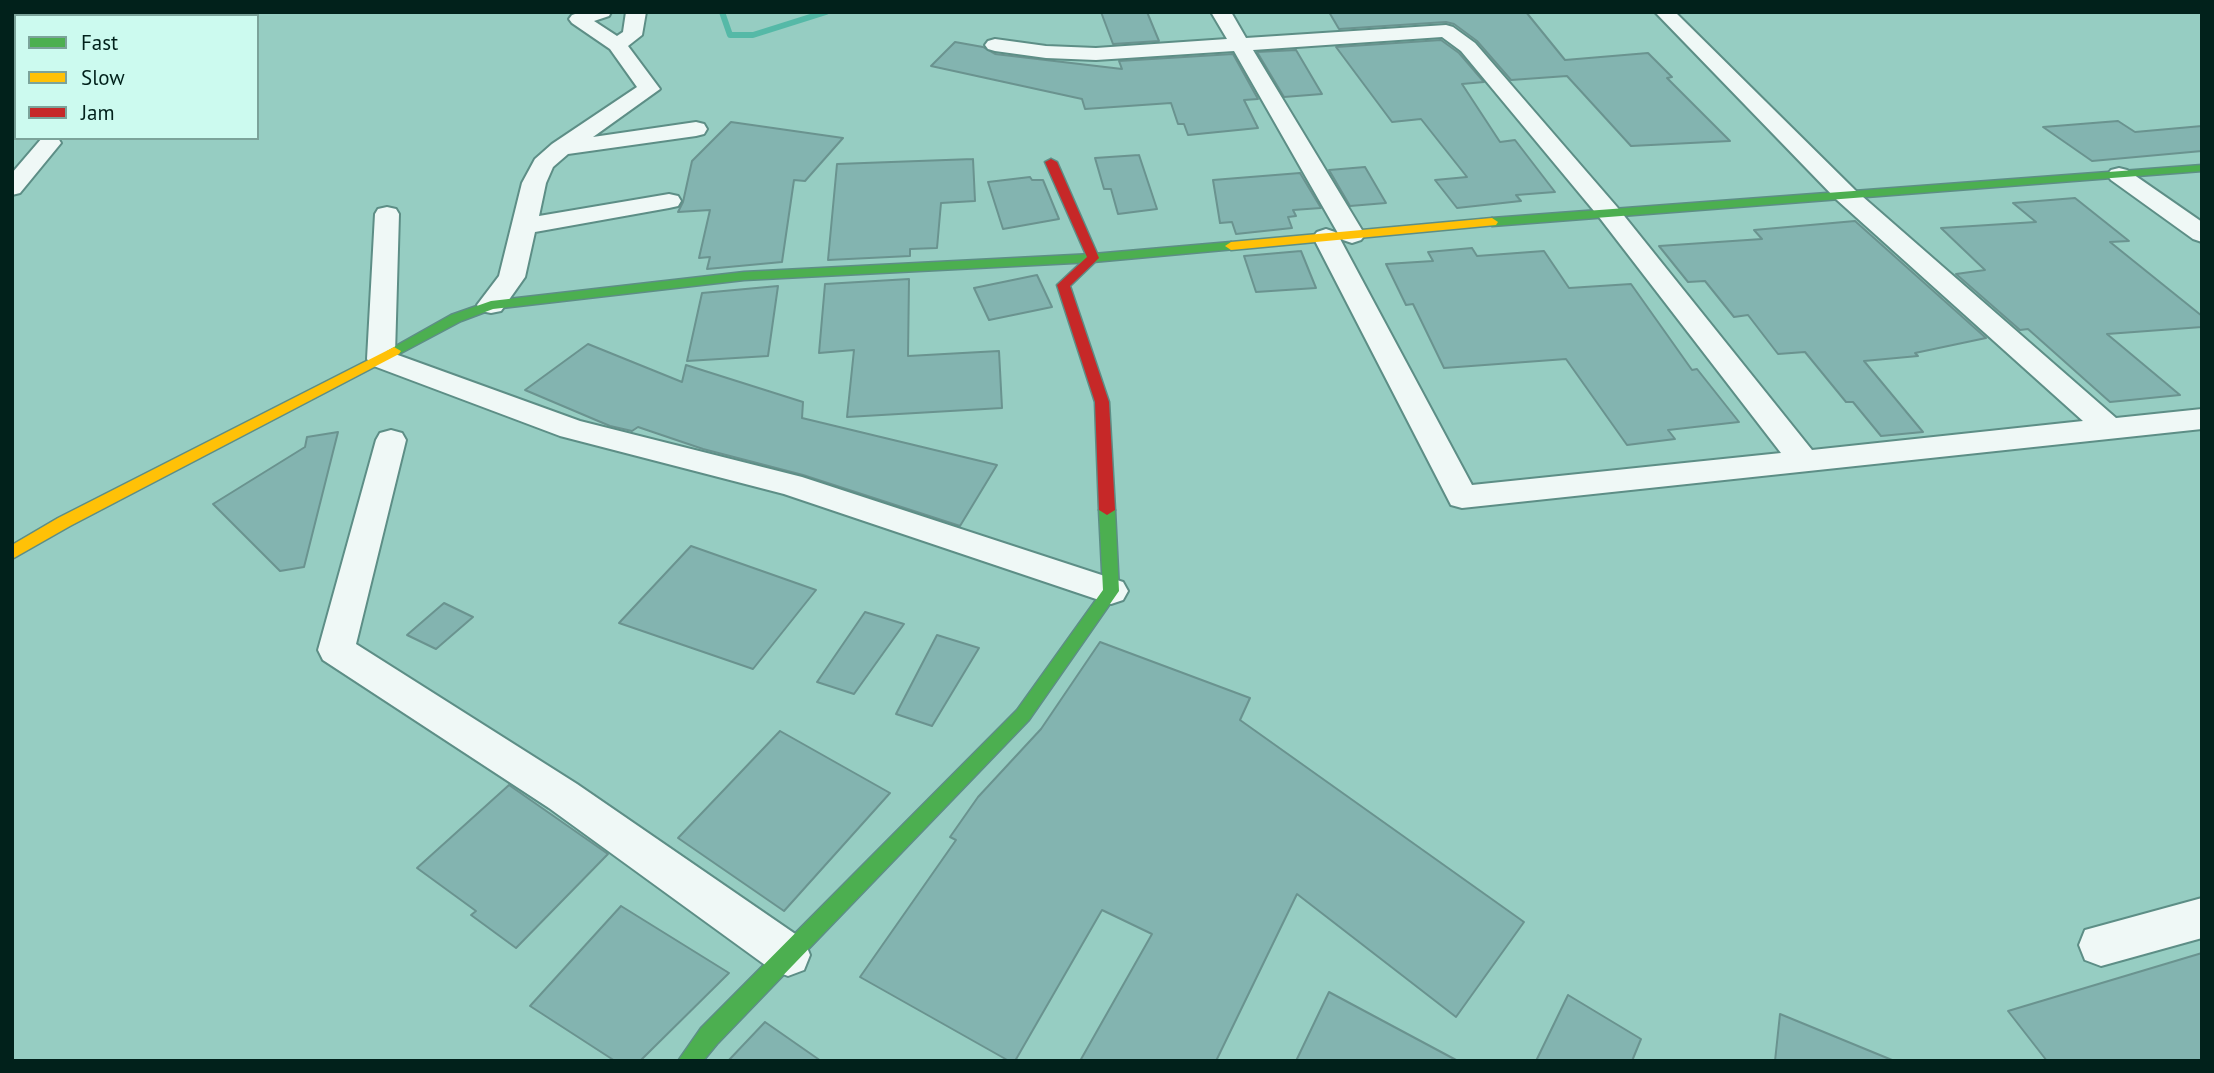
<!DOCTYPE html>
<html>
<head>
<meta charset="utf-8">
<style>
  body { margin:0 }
  #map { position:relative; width:2214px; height:1073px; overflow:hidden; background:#96cdc2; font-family:"PT Sans",sans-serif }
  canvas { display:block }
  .frame { position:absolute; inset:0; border:14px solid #01211b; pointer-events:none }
  .legend { position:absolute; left:14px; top:14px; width:245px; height:126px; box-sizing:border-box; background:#ccfaef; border:2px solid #7ba39a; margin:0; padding:9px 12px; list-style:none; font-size:21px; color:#01211b }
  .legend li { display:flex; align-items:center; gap:14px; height:35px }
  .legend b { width:35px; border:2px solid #7ba39a }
</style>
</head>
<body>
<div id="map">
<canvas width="2214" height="1073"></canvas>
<div class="frame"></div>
<ul class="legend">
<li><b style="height:9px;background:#4caf50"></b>Fast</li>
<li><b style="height:9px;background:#ffc107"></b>Slow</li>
<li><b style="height:9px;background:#c62828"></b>Jam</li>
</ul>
</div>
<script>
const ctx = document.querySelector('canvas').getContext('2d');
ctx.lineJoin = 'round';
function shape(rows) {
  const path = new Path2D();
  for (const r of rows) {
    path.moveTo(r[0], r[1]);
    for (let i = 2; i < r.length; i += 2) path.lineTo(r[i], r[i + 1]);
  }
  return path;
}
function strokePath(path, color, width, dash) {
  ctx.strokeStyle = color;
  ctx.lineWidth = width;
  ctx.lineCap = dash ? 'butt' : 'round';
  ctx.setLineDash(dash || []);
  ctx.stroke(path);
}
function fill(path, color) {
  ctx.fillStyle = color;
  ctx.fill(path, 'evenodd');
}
const stream = shape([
  [722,12,730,35,753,35,826,12]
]);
const building = shape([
  [1101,12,1147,12,1159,41,1113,44,1101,12],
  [1329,12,1526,12,1565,60,1648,53,1672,77,1667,78,1730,141,1631,146,1567,76,1511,80,1477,41,1454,24,1446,22,1339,29,1329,12],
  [1441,40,1459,53,1484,82,1462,84,1500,142,1515,140,1555,192,1516,195,1521,201,1457,208,1435,180,1467,177,1421,119,1392,122,1336,47,1441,40],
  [955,42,983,47,995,54,1122,69,1119,61,1233,54,1258,99,1244,100,1258,128,1188,135,1184,124,1178,124,1171,103,1085,109,1082,99,931,66,955,42],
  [1296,50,1322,94,1284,97,1257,52,1296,50],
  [2118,121,2135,132,2202,126,2202,151,2092,161,2043,127,2118,121],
  [731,122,843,138,805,181,794,180,782,262,707,269,710,257,699,258,710,210,678,212,683,202,692,161,731,122],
  [1139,155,1157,209,1118,214,1111,189,1104,189,1095,158,1139,155],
  [973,159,975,201,941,203,937,248,910,249,910,256,828,260,837,164,973,159],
  [1365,167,1386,203,1350,206,1329,170,1365,167],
  [1300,173,1321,208,1293,210,1296,216,1288,217,1292,228,1236,234,1232,222,1220,223,1213,180,1300,173],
  [1030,177,1032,180,1043,180,1059,219,1003,229,988,182,1030,177],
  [2075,198,2129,241,2110,242,2202,316,2202,327,2107,334,2180,395,2110,402,2028,329,2020,330,1956,274,1985,270,1941,228,2036,222,2013,203,2075,198],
  [1855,221,1986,338,1915,353,1918,356,1864,361,1923,432,1881,436,1853,402,1846,402,1805,352,1778,354,1748,315,1734,317,1705,281,1688,282,1659,246,1762,239,1754,230,1855,221],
  [1472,248,1477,256,1544,251,1569,288,1631,284,1692,370,1697,369,1739,422,1668,430,1675,439,1627,445,1566,359,1444,368,1413,304,1406,305,1386,264,1433,261,1428,252,1472,248],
  [1301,251,1316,288,1256,292,1244,256,1301,251],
  [1037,275,1052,307,989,320,974,288,1037,275],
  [909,279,908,356,999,351,1002,408,847,417,854,350,819,353,825,284,909,279],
  [778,286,768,356,687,361,702,293,778,286],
  [588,344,682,382,686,365,803,402,802,418,997,465,960,526,803,475,703,449,638,427,632,431,610,426,525,390,588,344],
  [338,432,304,567,280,571,213,504,305,447,307,437,338,432],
  [691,546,816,590,753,669,619,623,691,546],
  [444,603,473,617,436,649,407,635,444,603],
  [865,612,904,624,854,694,817,682,865,612],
  [937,635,979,648,932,726,896,714,937,635],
  [1100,642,1250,698,1240,720,1524,922,1456,1017,1297,894,1216,1061,1080,1061,1152,934,1102,910,1015,1061,1009,1061,860,977,956,840,950,837,978,797,1041,729,1100,642],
  [780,731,890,793,784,911,678,838,780,731],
  [509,785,608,854,516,948,471,915,476,911,417,868,509,785],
  [621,906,729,973,640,1061,615,1061,530,1006,621,906],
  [2202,953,2202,1061,2047,1061,2008,1011,2202,953],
  [1329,992,1458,1061,1296,1061,1329,992],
  [1568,995,1641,1039,1632,1061,1536,1061,1568,995],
  [1780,1014,1892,1060,1891,1061,1775,1061,1780,1014],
  [765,1022,821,1061,728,1061,765,1022]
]);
const street = shape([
  [581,12,611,12,609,16,594,21,617,36,623,32,626,12,646,12,642,35,628,46,660,89,593,137,696,122,704,124,707,129,704,134,696,136,568,154,553,167,546,183,539,216,669,194,678,196,681,201,678,206,669,208,535,232,525,277,501,311,491,313,481,311,477,305,499,276,522,183,535,159,552,144,637,87,610,49,572,23,569,19,572,15,581,12],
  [1211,12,1231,12,1246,38,1446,25,1453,27,1475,43,1617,207,1812,450,2083,421,1837,200,1655,12,1675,12,1855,190,2116,418,2202,409,2202,429,1462,508,1451,505,1313,237,1317,232,1326,229,1335,232,1339,237,1472,485,1781,453,1599,217,1461,51,1442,37,1253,50,1365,235,1361,240,1352,243,1343,240,1339,235,1234,51,1096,60,1046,58,995,51,988,49,985,45,988,41,995,39,1046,46,1096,48,1227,39,1211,12],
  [42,138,58,138,61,143,20,193,12,195,12,173,42,138],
  [2119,168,2127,170,2202,222,2202,242,2193,239,2111,180,2107,175,2111,170,2119,168],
  [387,207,396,209,399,214,395,354,580,421,802,477,1123,582,1128,591,1123,600,1111,604,784,494,560,436,371,365,367,359,375,214,378,209,387,207],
  [391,430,402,433,406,440,356,644,577,784,804,940,810,955,804,970,788,976,772,970,549,808,323,660,318,650,376,440,380,433,391,430],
  [2202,898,2202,938,2101,966,2085,960,2079,945,2085,930,2202,898]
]);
const fast = shape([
  [2202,165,2202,171,1492,226,1486,222,1492,218,2202,165],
  [1231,242,1237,246,1235,249,1093,262,744,280,493,309,461,321,399,354,394,355,387,351,451,315,491,301,744,272,1093,254,1231,242],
  [1107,505,1115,510,1119,591,1029,720,717,1044,703,1061,678,1061,701,1028,1017,710,1103,590,1099,510,1107,505]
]);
const slow = shape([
  [1492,218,1498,222,1496,225,1231,250,1225,246,1231,242,1492,218],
  [394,347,401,351,399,354,70,526,12,559,12,545,58,518,394,347]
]);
const jam = shape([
  [1051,159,1057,162,1099,258,1070,286,1109,402,1115,510,1107,515,1099,510,1095,402,1057,285,1087,257,1045,162,1051,159]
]);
strokePath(stream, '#55b9a7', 6);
fill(building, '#83b4b0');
strokePath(building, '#6a938f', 2);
strokePath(street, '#5d8e86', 4);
strokePath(fast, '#5d8e86', 3);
strokePath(slow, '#5d8e86', 3);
strokePath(jam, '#5d8e86', 3);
fill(street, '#eff8f6');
fill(fast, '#4caf50');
fill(slow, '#ffc107');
fill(jam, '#c62828');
</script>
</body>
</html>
